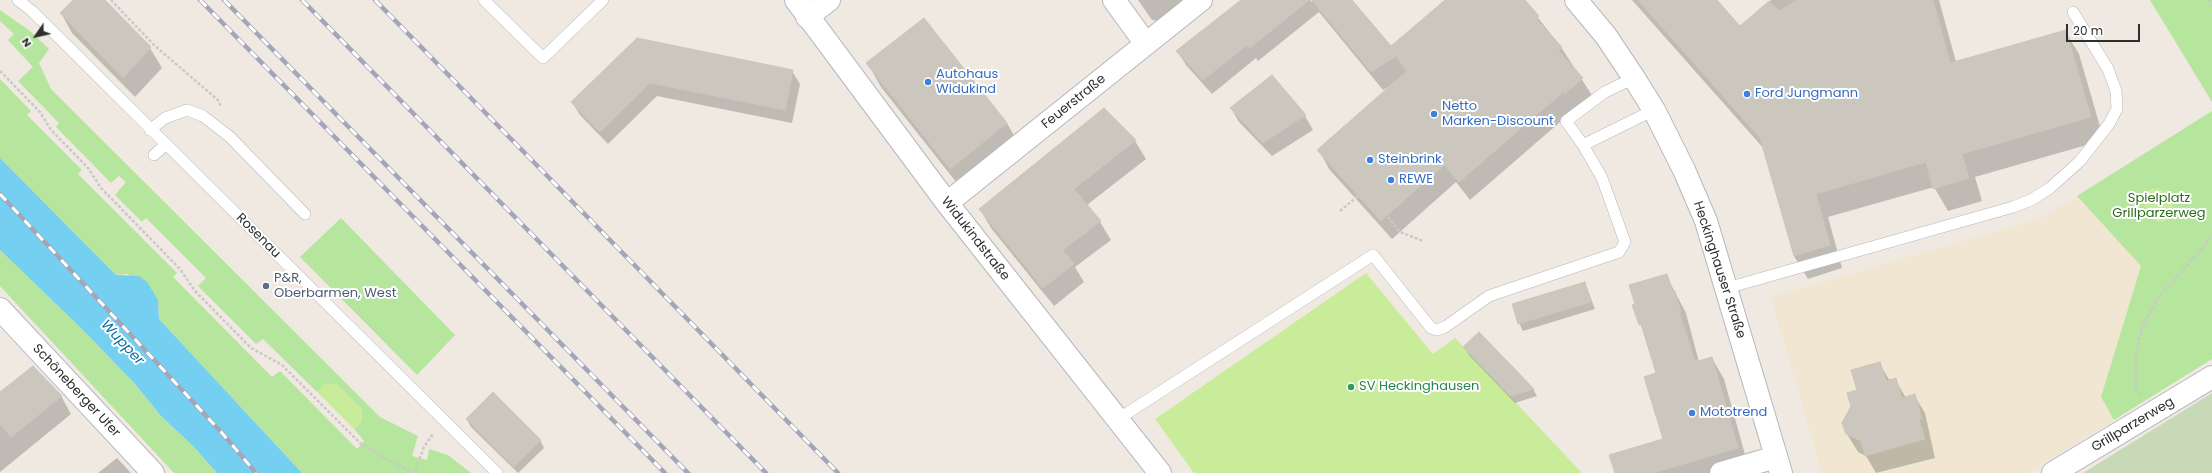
<!DOCTYPE html>
<html>
<head>
<meta charset="utf-8">
<style>
  body { margin:0 }
  #map { position:relative; width:2212px; height:473px; overflow:hidden; background:#efe9e1; font-family:Poppins,sans-serif }
  canvas { display:block }
  .north { position:absolute; left:16px; top:16px; width:40px; height:40px; -webkit-text-stroke:3px #fff; paint-order:stroke; rotate:236deg; font-size:11px; font-weight:700; line-height:16px; text-align:center; color:#2e2e2e }
  .north::after { content:''; display:block; margin:auto; width:14px; height:18px; background:#2e2e2e; clip-path:polygon(50% 0,100% 100%,50% 72%,0 100%) }
  .scale { position:absolute; left:2066px; top:24px; width:74px; height:18px; box-sizing:border-box; border:2px solid #2e2e2e; border-top:0; padding-left:5px; font-size:12px; line-height:14px; white-space:nowrap; color:#2e2e2e; -webkit-text-stroke:3px #fff; paint-order:stroke }
</style>
</head>
<body>
<div id="map">
<canvas width="2212" height="473"></canvas>
<div class="north">N</div>
<div class="scale">20 m</div>
</div>
<script>
const ctx = document.querySelector('canvas').getContext('2d');
ctx.lineJoin = 'round';
function fill(path, color) {
  ctx.fillStyle = color;
  ctx.fill(path, 'evenodd');
}
function shape(rows) {
  const path = new Path2D();
  for (const r of rows) {
    path.moveTo(r[0], r[1]);
    for (let i = 2; i < r.length; i += 2) path.lineTo(r[i], r[i + 1]);
  }
  return path;
}
function strokePath(path, color, width, dash) {
  ctx.strokeStyle = color;
  ctx.lineWidth = width;
  ctx.lineCap = dash ? 'butt' : 'round';
  ctx.setLineDash(dash || []);
  ctx.stroke(path);
}
function drawText(font, color, halo, rows, align = 'center') {
  ctx.font = font + ' Poppins,sans-serif';
  ctx.lineWidth = 4;
  ctx.setLineDash([]);
  ctx.textBaseline = 'middle';
  ctx.strokeStyle = halo;
  ctx.fillStyle = color;
  for (const [text, x, y, turn = 0] of rows) {
    ctx.save();
    ctx.translate(x, y);
    ctx.rotate((+turn || 0) * Math.PI / 180);
    ctx.textAlign = isNaN(turn) ? turn : align;
    if (halo) ctx.strokeText(text, 0, 0);
    ctx.fillText(text, 0, 0);
    ctx.restore();
  }
}
const education = shape([
  [2077,196,2141,266,2101,397,2114,420,2028,473,1822,473,1771,297,2040,219]
]);
const green = shape([
  [2150,0,2212,0,2212,102],
  [0,10,30,31,49,49,39,63,51,89,380,417,418,436,412,456,427,460,429,449,448,455,471,473,302,473,159,319,159,308,128,274,116,275,0,158,0,79,31,111,27,115,82,170,78,174,177,273,173,277,272,377,280,371,357,449,364,441,354,429,361,422,362,410,336,384,325,384,317,392,263,339,256,344,198,286,206,278,146,218,142,222,115,195,126,182,119,176,111,183,56,127,59,123,18,81,33,67,8,40,14,34,0,21],
  [2212,111,2212,359,2114,420,2101,397,2141,266,2077,196],
  [341,218,455,335,417,375,300,257],
  [0,250,84,331,135,384,161,416,193,446,217,473,174,473,0,286]
]);
const cemetery = shape([
  [2212,393,2212,473,2083,473]
]);
const pitch = shape([
  [2159,188,2165,192,2173,205,2174,212,2171,218,2164,222,2158,222,2151,218,2144,206,2143,198,2146,193,2151,189],
  [1366,273,1433,354,1455,338,1582,473,1194,473,1155,419],
  [325,384,336,384,362,410,361,422,354,429,317,392]
]);
const water = shape([
  [0,158,116,275,139,276,147,282,158,300,159,319,302,473,217,473,193,446,161,416,135,384,84,331,0,250]
]);
const shadow = shape([
  [75,0,103,0,150,48,162,68,135,97,72,33,61,13],
  [1138,0,1195,0,1167,22,1152,20],
  [1242,0,1310,0,1312,2,1312,0,1351,0,1391,48,1446,0,1524,0,1561,47,1593,97,1574,110,1470,200,1456,182,1392,239,1329,169,1319,150,1393,84,1383,90,1319,12,1258,61,1256,58,1212,94,1186,65,1178,52],
  [1632,0,1716,0,1740,28,1771,0,1939,0,1956,62,2065,31,2079,54,2104,140,1975,177,1982,201,1948,211,1934,187,1828,217,1842,268,1808,279,1794,256,1765,150],
  [924,19,1007,123,1020,147,964,192,881,87,868,64],
  [637,39,792,71,800,84,792,123,657,96,608,144,580,115,572,102],
  [1231,108,1305,116,1313,130,1272,156,1239,122],
  [1104,109,1135,141,1146,159,1087,205,1100,222,1111,240,1075,267,1084,282,1054,306,991,228,980,209],
  [1666,275,1686,313,1699,362,1712,358,1724,379,1749,469,1735,473,1616,473,1664,439,1657,374,1645,334,1640,324],
  [1585,283,1595,309,1523,331,1519,323],
  [1479,334,1533,389,1537,396,1515,403,1469,355,1465,348],
  [1879,363,1890,381,1895,379,1906,398,1914,395,1925,413,1935,458,1876,473,1866,456,1858,452,1847,434,1858,391],
  [0,393,61,396,71,414,0,472],
  [467,420,540,440,544,448,518,473,471,427],
  [117,458,131,473,98,473]
]);
const building = shape([
  [73,0,105,0,151,47,123,78,60,13,73,0],
  [1241,0,1309,0,1250,48,1247,45,1203,80,1176,51,1241,0],
  [1312,0,1352,0,1391,46,1445,0,1525,0,1539,16,1536,19,1562,47,1558,50,1583,78,1565,94,1563,92,1459,182,1444,165,1381,221,1317,150,1407,71,1396,56,1371,72,1312,0],
  [1638,0,1717,0,1740,26,1769,1,1779,11,1797,0,1933,0,1950,63,2066,30,2091,117,1962,154,1969,178,1933,189,1926,162,1816,194,1830,245,1794,256,1760,138,1638,0],
  [924,18,1007,123,950,169,866,63,924,18],
  [637,38,793,70,785,110,650,83,600,132,571,102,637,38],
  [1272,75,1306,115,1263,143,1230,108,1272,75],
  [1104,108,1136,140,1074,189,1101,221,1063,250,1074,264,1043,288,979,209,1104,108],
  [1667,274,1673,292,1675,291,1681,312,1679,312,1695,362,1712,357,1738,448,1653,473,1615,473,1609,455,1663,439,1644,377,1656,373,1641,324,1639,325,1632,305,1635,304,1629,285,1667,274],
  [1585,282,1591,302,1518,324,1512,304,1585,282],
  [1479,332,1508,362,1534,389,1510,396,1463,347,1479,332],
  [1880,362,1886,381,1896,378,1902,398,1915,394,1922,419,1919,419,1925,439,1865,456,1861,441,1846,434,1842,423,1851,406,1847,393,1857,390,1851,370,1880,362],
  [33,366,62,396,11,437,0,424,0,392,33,366],
  [493,392,541,440,514,467,466,419,493,392]
]);
const path = shape([
  [111,0,154,45,219,101,220,106],
  [2209,0,2212,6],
  [0,71,40,112,51,130,88,168,101,188,180,269,195,291,251,348,282,365,360,443,388,460,414,473],
  [1340,211,1358,196],
  [1385,213,1400,232,1423,241],
  [2140,394,2136,388,2136,353,2142,327,2159,297,2204,246,2212,234],
  [414,473,424,447,433,434]
]);
const lane = shape([
  [18,0,32,11,497,473],
  [484,0,543,58,603,0],
  [150,130,165,118,187,110,203,116,230,137,305,214],
  [1583,145,1654,110],
  [154,155,165,145],
  [1727,288,2013,207,2031,200,2050,188,2080,161,2109,124,2117,109,2116,91,2108,69,2073,12],
  [1118,419,1373,255,1431,328,1437,330,1445,327,1489,296,1619,252,1625,242,1602,178,1583,145,1566,121,1605,92,1634,78]
]);
const street = shape([
  [796,0,947,203,1160,473],
  [1114,0,1146,44],
  [807,17,829,0],
  [947,203,1201,0],
  [0,309,153,473],
  [1721,473,1776,457],
  [2053,473,2212,377]
]);
const secondary = shape([
  [1576,0,1606,36,1634,78,1654,110,1684,170,1706,221,1781,473]
]);
const rail = shape([
  [200,0,665,473],
  [224,0,688,473],
  [302,0,766,473],
  [375,0,838,473],
  [0,194,222,433,256,473]
]);
const markers = [
  [928,82,4,"#3f7fe0"],
  [1747,94,4,"#3f7fe0"],
  [1434,114,4,"#3f7fe0"],
  [1370,160,4,"#3f7fe0"],
  [1391,180,4,"#3f7fe0"],
  [266,286,4,"#5c6f8a"],
  [1351,387,4,"#2e9e5b"],
  [1692,413,4,"#3f7fe0"]
];
const shopNames = [
  ["Autohaus",936,75],
  ["Widukind",936,90],
  ["Ford Jungmann",1755,94],
  ["Netto",1442,107],
  ["Marken-Discount",1442,122],
  ["Steinbrink",1378,160],
  ["REWE",1399,180],
  ["Mototrend",1700,413]
];
const streetNames = [
  ["Feuerstraße",1074,102,-39],
  ["Rosenau",258,236,45],
  ["Widukindstraße",975,239,52],
  ["Heckinghauser Straße",1719,270,72],
  ["Schöneberger Ufer",76,391,47],
  ["Grillparzerweg",2133,425,-31]
];
const parkNames = [
  ["Spielplatz",2159,199],
  ["Grillparzerweg",2159,214]
];
const serviceNames = [
  ["P&R,",274,279],
  ["Oberbarmen, West",274,294]
];
const leisureNames = [
  ["SV Heckinghausen",1359,387]
];
const waterNames = [
  ["Wupper",122,343,47]
];
fill(education, '#f0e6d1');
fill(green, '#b6e59e');
fill(cemetery, '#c8d9b8');
fill(pitch, '#c9ec9a');
fill(water, '#75cff0');
fill(shadow, '#0003');
fill(building, '#cbc7bf');
strokePath(building, '#cbc5ba', 1);
strokePath(lane, '#b4b7c1', 12);
strokePath(street, '#b4b7c1', 24);
strokePath(secondary, '#b4b7c1', 24);
strokePath(path, '#c9c9c9', 2.5, [3, 2]);
strokePath(lane, '#fff', 11);
strokePath(street, '#fff', 22);
strokePath(secondary, '#fff', 22);
strokePath(rail, '#a3a6b8', 4.5);
strokePath(rail, '#fff', 3, [9]);
for (const [x, y, r, color] of markers) {
  const dot = new Path2D();
  dot.arc(x, y, r, 0, 2 * Math.PI);
  ctx.fillStyle = color;
  ctx.fill(dot);
  strokePath(dot, '#fff', 1.5);
}
drawText('13px', '#366cbe', '#fff', shopNames, 'left');
drawText('13px', '#2e2e2e', '#fff', streetNames);
drawText('13px', '#2c6e1b', '#fff', parkNames);
drawText('13px', '#4e5e75', '#fff', serviceNames, 'left');
drawText('13px', '#27864d', '#fff', leisureNames, 'left');
drawText('italic 14px', '#0d6fa3', '#fff', waterNames);
</script>
</body>
</html>
